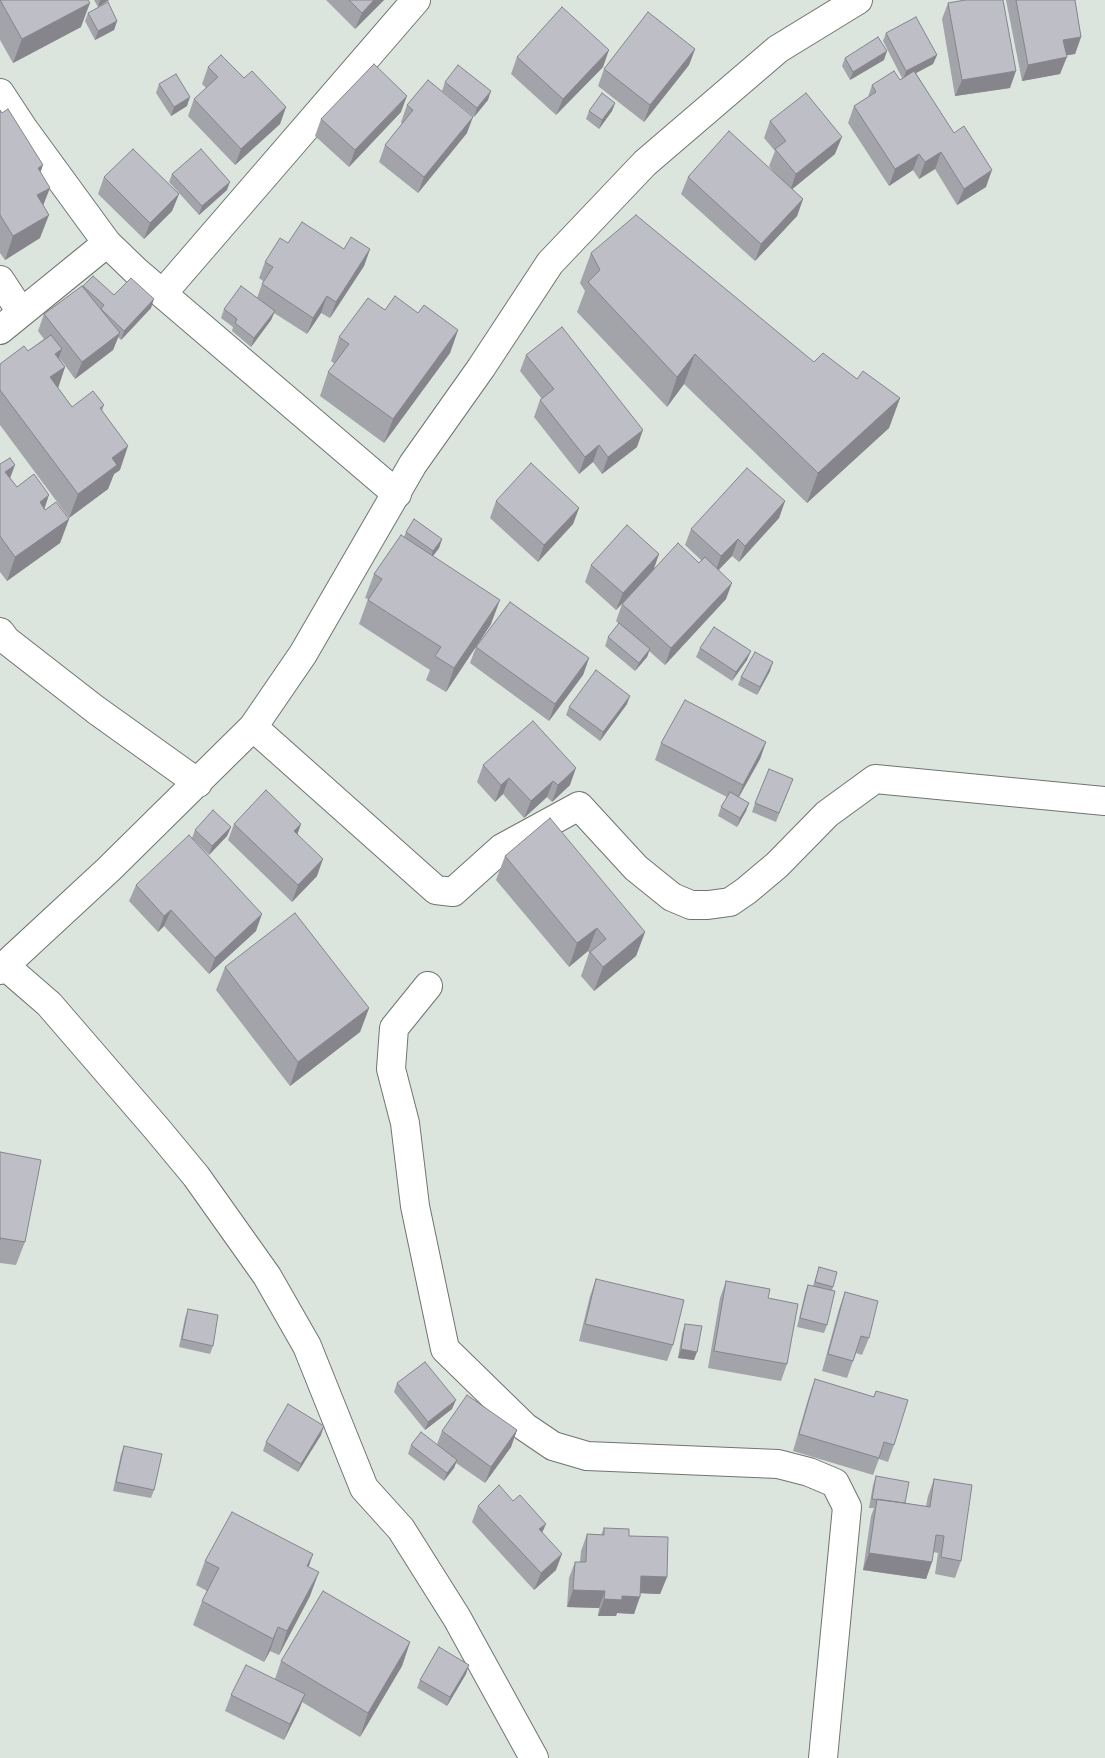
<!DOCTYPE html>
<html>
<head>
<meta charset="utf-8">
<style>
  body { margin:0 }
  canvas { display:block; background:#dce4de }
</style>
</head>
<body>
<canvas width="1105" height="1758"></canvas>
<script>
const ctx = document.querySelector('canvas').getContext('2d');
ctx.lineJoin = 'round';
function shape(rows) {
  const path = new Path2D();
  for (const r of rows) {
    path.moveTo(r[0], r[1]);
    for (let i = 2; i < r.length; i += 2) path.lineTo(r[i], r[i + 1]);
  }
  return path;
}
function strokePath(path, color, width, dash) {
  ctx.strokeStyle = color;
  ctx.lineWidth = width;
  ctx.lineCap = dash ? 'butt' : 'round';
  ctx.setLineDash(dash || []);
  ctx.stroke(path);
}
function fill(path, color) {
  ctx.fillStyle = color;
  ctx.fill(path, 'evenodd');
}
const minor = shape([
  [0,93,23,128,107,243,137,272,397,494],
  [0,280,21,312],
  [163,293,416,0],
  [0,330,107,243],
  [0,632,6,640,96,710,198,783],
  [253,727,436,890,453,892,502,848,579,806,636,868,672,897,691,905,708,905,730,902,746,891,777,865,827,814,875,779,1105,801],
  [4,965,49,1004,157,1129,196,1176,267,1276,307,1346,364,1488,401,1529,457,1618,534,1758],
  [0,970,108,870,253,727,303,654,413,464,481,368,550,263,645,163,778,49,858,0],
  [428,986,394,1028,391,1069,405,1123,415,1206,445,1349,525,1427,553,1446,587,1456,778,1464,809,1472,835,1483,847,1507,823,1758]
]);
const wall = shape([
  [0,0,81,27,13,63,0,40],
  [94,0,109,0,98,7],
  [326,0,384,0,355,29],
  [1006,0,1075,0,1081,37,1075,54,1066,55,1060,74,1022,81],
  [948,3,1010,88,955,96,942,19],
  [88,13,117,21,114,30,95,40,85,21],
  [886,33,937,55,933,64,916,73,986,187,957,205,935,169,919,179,913,170,889,186,848,123,854,106,868,97,872,85,900,80,902,78,883,41],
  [695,49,689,65,644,122,598,86,604,69],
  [517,57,603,67,556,115,511,74],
  [845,58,884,60,850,80,842,66],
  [208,67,244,78,286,107,280,124,235,165,188,116,194,99,206,88,202,84],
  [445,82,488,100,474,117,442,91],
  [159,84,187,106,171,116,156,93],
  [615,103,612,111,599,129,586,119,589,111],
  [407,105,467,133,418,193,379,162,385,145,402,124,401,122],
  [0,110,40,173,43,206,40,238,5,260,0,253],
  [401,112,349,167,315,136,321,119],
  [770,121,835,154,792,189,803,199,797,216,755,261,681,194,688,177,776,175,769,166,775,151,764,138],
  [172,174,227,190,199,215,169,182],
  [104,177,179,194,172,211,144,239,98,194],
  [288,243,344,249,370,249,364,266,330,318,321,313,307,334,274,313,271,320,251,347,232,331,233,327,221,318,224,309,257,298,263,281,259,278,265,262],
  [591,253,814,362,857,379,900,398,889,428,807,503,684,384,667,407,577,312,585,291,580,283],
  [83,286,114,295,151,308,121,340,118,337,113,350,75,379,59,357,65,367,58,388,72,407,104,405,102,411,120,470,114,474,108,489,69,518,0,425,0,364,28,351,44,339,38,331,44,314],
  [385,310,418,313,458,330,450,353,384,443,320,396,328,372,335,364,331,361,339,337],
  [526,355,637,447,602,474,593,462,579,474,534,417,540,400,542,399,520,371],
  [0,464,17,487,45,510,69,519,60,543,7,581,0,572],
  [496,501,579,508,573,524,538,562,490,518],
  [785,501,779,518,739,562,732,556,719,570,726,599,665,665,649,651,647,657,635,671,605,646,608,637,619,624,616,621,622,604,699,563,701,560,685,545,691,529],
  [406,532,442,539,439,548,433,556,491,624,446,692,426,680,430,670,359,624,368,599,365,598,374,574,404,537],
  [659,554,653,571,616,610,585,582,591,565],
  [476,647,589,658,583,675,549,721,470,663],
  [700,648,747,660,732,681,696,657],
  [770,671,757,695,738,685,741,677],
  [627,704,600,741,566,715,569,707],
  [766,742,760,759,739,797,749,803,746,811,737,827,718,816,721,807,727,797,655,760,661,743],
  [483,765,570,785,552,802,547,797,524,818,503,794,495,802,477,782],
  [790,787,776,822,752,812,755,803],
  [234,824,301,824,297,834,317,876,292,902,228,840],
  [231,827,227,836,209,855,194,840,256,931,209,974,164,926,158,932,129,901,136,885,192,838,195,830],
  [505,856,645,932,636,956,594,991,581,976,589,953,588,951,569,967,496,880],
  [225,967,369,1008,360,1032,290,1086,216,990],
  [0,1152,25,1242,16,1265,0,1263],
  [819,1267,833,1287,832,1290,827,1325,824,1333,797,1327,805,1293,808,1285,813,1286],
  [596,1279,673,1345,667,1361,579,1341,590,1296],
  [726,1281,768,1298,787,1364,781,1381,708,1368,720,1298],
  [845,1292,869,1338,862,1355,856,1353,847,1378,822,1371,839,1309],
  [188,1309,213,1346,210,1354,179,1347,185,1318],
  [685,1324,694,1360,678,1358,682,1333],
  [815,1379,873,1397,876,1391,894,1445,888,1462,879,1459,873,1475,793,1451,809,1396],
  [397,1383,452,1409,425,1430,394,1392],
  [517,1430,511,1447,485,1483,456,1463,454,1468,444,1481,408,1454,411,1445,437,1444,442,1431],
  [321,1435,298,1472,263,1451,266,1442],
  [124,1446,154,1490,151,1498,113,1491,121,1454],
  [876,1476,905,1503,926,1506,928,1496,934,1479,961,1561,955,1578,935,1574,938,1553,933,1552,932,1562,926,1579,863,1570,871,1516,874,1508,869,1508,873,1485],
  [478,1506,542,1532,556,1570,534,1590,472,1522],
  [604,1528,629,1536,667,1577,660,1594,640,1593,634,1614,617,1613,616,1616,598,1616,599,1608,567,1607,569,1578,575,1562,580,1562,581,1551,587,1534,601,1535],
  [205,1561,309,1567,310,1596,279,1655,270,1651,264,1662,193,1625,202,1601,207,1591,196,1585],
  [410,1642,402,1666,360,1737,302,1702,299,1710,284,1740,225,1711,231,1695,275,1679,281,1661],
  [466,1674,447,1706,417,1688,420,1680]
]);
const shadedWall = shape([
  [100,0,109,0,98,7],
  [374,0,384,0,355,29,362,13],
  [90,3,81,27,13,63,22,39],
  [117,21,114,30,95,40,98,31],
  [1081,37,1075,54,1057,57,1063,40],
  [695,49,689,65,644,122,650,105],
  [609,50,603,67,556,115,563,99],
  [887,51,884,60,850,80,853,72],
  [937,55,933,64,903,80,906,71],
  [1067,57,1060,74,1022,81,1028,65],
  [1016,71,1010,88,955,96,962,80],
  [491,91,488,100,474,117,477,108],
  [407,96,401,112,349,167,355,150],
  [190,97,187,106,171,116,174,107],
  [615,103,612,111,599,129,602,120],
  [286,107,280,124,235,165,241,149],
  [473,117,467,133,418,193,424,177],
  [842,137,835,154,790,191,796,174],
  [941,152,935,169,919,179,925,162],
  [919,154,913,170,889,186,895,169],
  [43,165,35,189,38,168],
  [992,170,986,187,957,205,964,189],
  [230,182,227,190,199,215,202,206],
  [50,188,41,211,37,195],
  [179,194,172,211,144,239,150,223],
  [803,199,797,216,755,261,761,244],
  [49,215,40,238,5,260,13,236],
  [370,249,364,266,330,318,336,302],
  [327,296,321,313,307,334,313,318],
  [154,299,151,308,121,340,124,331],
  [275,311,271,320,251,347,254,338],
  [458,330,450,353,384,443,393,419],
  [120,333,113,350,75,379,82,362],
  [62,349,53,373,55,354],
  [695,354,684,384,667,407,677,377],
  [65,367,57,391,50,377],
  [900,398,889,428,807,503,818,473],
  [643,430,637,447,602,474,608,457],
  [599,445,593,462,579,474,585,457],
  [128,446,120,470,114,474,108,489,69,518,78,494,112,458],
  [15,465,6,489,5,472],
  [49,495,41,519,40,502],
  [785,501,779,518,739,562,745,546],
  [579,508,573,524,538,562,544,545],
  [69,519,60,543,7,581,15,557],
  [442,539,439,548,430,560,433,551],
  [738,539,732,556,715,573,721,556],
  [659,554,653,571,616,610,623,593],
  [732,583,726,599,665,665,671,648],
  [500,600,491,624,446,692,454,668],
  [650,649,647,657,635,671,639,663],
  [751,651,747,660,732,681,736,672],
  [589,658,583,675,549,721,555,704],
  [773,662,770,671,757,695,760,687],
  [630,696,627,704,600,741,603,732],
  [766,742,760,759,736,802,743,785],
  [576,768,570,785,552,802,558,785],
  [509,778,503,794,495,802,501,785],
  [553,781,547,797,524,818,531,801],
  [749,803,746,811,737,827,740,818],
  [301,824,295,841,294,831],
  [231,827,227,836,209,855,212,846],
  [323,859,317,876,292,902,298,885],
  [171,910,164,926,158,932,164,916],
  [262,914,256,931,209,974,215,958],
  [597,928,588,951,569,967,577,943],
  [645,932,636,956,594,991,603,967],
  [369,1008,360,1032,290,1086,298,1062],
  [681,1349,697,1352,694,1360,678,1358],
  [456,1400,452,1409,425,1430,428,1422],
  [324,1426,321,1435,298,1472,301,1464],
  [517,1430,511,1447,485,1483,491,1467],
  [457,1460,454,1468,444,1481,447,1473],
  [546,1524,539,1540,539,1529],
  [869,1553,932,1562,926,1579,863,1570],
  [313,1554,305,1578,307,1566],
  [562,1554,556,1570,534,1590,541,1573],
  [319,1572,310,1596,279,1655,287,1631],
  [641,1576,667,1577,660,1594,635,1593],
  [573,1590,605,1591,599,1608,567,1607],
  [622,1596,640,1597,634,1614,617,1613,616,1616,598,1616,604,1599],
  [278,1627,270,1651,264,1662,273,1639],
  [410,1642,402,1666,360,1737,368,1713],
  [469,1665,466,1674,447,1706,450,1697],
  [305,1694,299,1710,284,1740,290,1724]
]);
const building = shape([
  [0,0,88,0,90,3,22,39,0,0],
  [349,0,374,0,362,13,349,0],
  [965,0,1003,0,1016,71,962,80,948,3,965,0],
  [1016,0,1075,0,1081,37,1063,40,1067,57,1028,65,1016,0],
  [108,2,117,21,98,31,88,13,108,2],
  [562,7,609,50,563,99,517,57,562,7],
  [648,12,695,49,650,105,604,69,648,12],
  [916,17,937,55,906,71,886,33,916,17],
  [878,37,887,51,853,72,845,58,878,37],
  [221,55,244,78,252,71,286,107,241,149,194,99,218,77,208,67,221,55],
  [374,64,407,96,355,150,321,119,374,64],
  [458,65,491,91,477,108,445,82,458,65],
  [894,71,900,80,914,71,954,133,964,126,992,170,964,189,941,152,925,162,919,154,895,169,854,106,876,92,872,85,894,71],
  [176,74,190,97,174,107,159,84,176,74],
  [428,80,473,117,424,177,385,145,413,110,407,105,428,80],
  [602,93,615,103,602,120,589,111,602,93],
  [806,93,842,137,796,174,775,149,786,141,770,121,806,93],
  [8,109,43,165,38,168,50,188,37,195,49,215,13,236,0,215,0,110,2,113,8,109],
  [729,131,803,199,761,244,688,177,729,131],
  [133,149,179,194,150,223,104,177,133,149],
  [201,149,230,182,202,206,172,174,201,149],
  [636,215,814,362,823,353,857,379,863,371,900,398,818,473,695,354,677,377,588,282,600,270,591,253,636,215],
  [302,222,344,249,351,237,370,249,336,302,327,296,313,318,262,284,273,267,265,262,280,238,288,243,302,222],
  [93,276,114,295,131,278,154,299,124,331,101,309,104,305,83,286,93,276],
  [82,286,120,333,82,362,44,314,82,286],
  [241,286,275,311,254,338,235,323,237,319,224,309,241,286],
  [395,296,418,313,424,305,458,330,393,419,328,372,349,344,339,337,368,298,385,310,395,296],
  [562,327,643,430,608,457,599,445,585,457,540,400,554,389,526,355,562,327],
  [51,335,62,349,55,354,65,367,50,377,72,407,93,391,104,405,100,408,128,446,112,458,117,465,78,494,0,390,0,364,24,346,28,351,51,335],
  [10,458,15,465,5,472,17,487,34,474,49,495,40,502,45,510,56,502,69,519,15,557,0,536,0,464,10,458],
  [531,463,579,508,544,545,496,501,531,463],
  [747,468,785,501,745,546,738,539,721,556,691,529,747,468],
  [414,519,442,539,433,551,406,532,414,519],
  [627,525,659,554,623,593,591,565,627,525],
  [401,535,500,600,454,668,435,656,441,647,368,600,382,579,374,574,401,535],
  [678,543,699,563,705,557,732,583,671,648,622,604,678,543],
  [510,602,589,658,555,704,476,647,510,602],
  [619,623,650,649,639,663,608,637,619,623],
  [714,627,751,651,736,672,700,648,714,627],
  [755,652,773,662,760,687,741,677,755,652],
  [596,670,630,696,603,732,569,707,596,670],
  [685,700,766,742,743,785,661,743,685,700],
  [533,721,576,768,558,785,553,781,531,801,509,778,501,785,483,765,533,721],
  [769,769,793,779,779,813,755,803,769,769],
  [266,790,301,824,294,831,323,859,298,885,234,824,266,790],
  [730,792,749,803,740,818,721,807,730,792],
  [213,810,231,827,212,846,195,830,213,810],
  [550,818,645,932,603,967,590,952,606,939,597,928,577,943,505,856,550,818],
  [189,835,262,914,215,958,171,910,164,916,136,885,189,835],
  [295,913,369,1008,298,1062,225,967,295,913],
  [0,1152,41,1160,25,1242,0,1238,0,1240,0,1152],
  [819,1267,837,1272,833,1287,815,1282,819,1267],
  [596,1279,684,1300,673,1345,585,1324,596,1279],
  [726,1281,770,1289,768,1298,798,1304,787,1364,714,1351,726,1281],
  [808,1285,835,1291,827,1325,800,1318,808,1285],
  [845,1292,878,1301,869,1338,861,1336,853,1361,828,1354,845,1292],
  [188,1309,218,1315,213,1346,182,1339,188,1309],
  [685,1324,702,1326,697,1352,681,1349,685,1324],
  [425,1362,456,1400,428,1422,397,1383,425,1362],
  [815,1379,874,1397,876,1391,908,1400,894,1445,884,1442,879,1458,799,1434,815,1379],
  [467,1395,517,1430,491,1467,442,1431,467,1395],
  [288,1404,324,1426,301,1464,266,1442,288,1404],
  [421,1432,457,1460,447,1473,411,1445,421,1432],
  [124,1446,162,1454,154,1490,116,1482,124,1446],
  [876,1476,909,1482,905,1503,872,1499,876,1476],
  [934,1479,972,1485,961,1561,941,1557,944,1536,936,1535,932,1562,869,1553,877,1499,930,1507,934,1479],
  [499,1485,513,1501,520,1495,546,1524,539,1529,562,1554,541,1573,478,1506,499,1485],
  [232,1512,313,1554,307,1566,319,1572,287,1631,278,1627,273,1639,202,1601,219,1568,205,1561,232,1512],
  [604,1528,629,1529,629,1536,668,1537,667,1577,641,1576,640,1597,622,1596,622,1600,604,1599,605,1591,573,1590,575,1562,586,1562,587,1534,604,1535,604,1528],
  [323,1591,410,1642,368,1713,281,1661,323,1591],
  [439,1647,469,1665,450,1697,420,1680,439,1647],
  [246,1665,305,1694,290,1724,231,1695,246,1665]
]);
strokePath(minor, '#6f7570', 30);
strokePath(minor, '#fff', 28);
fill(wall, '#a3a3aa');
fill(shadedWall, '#85858b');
fill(building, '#bebec6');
strokePath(building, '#85858b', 1);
</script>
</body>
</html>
